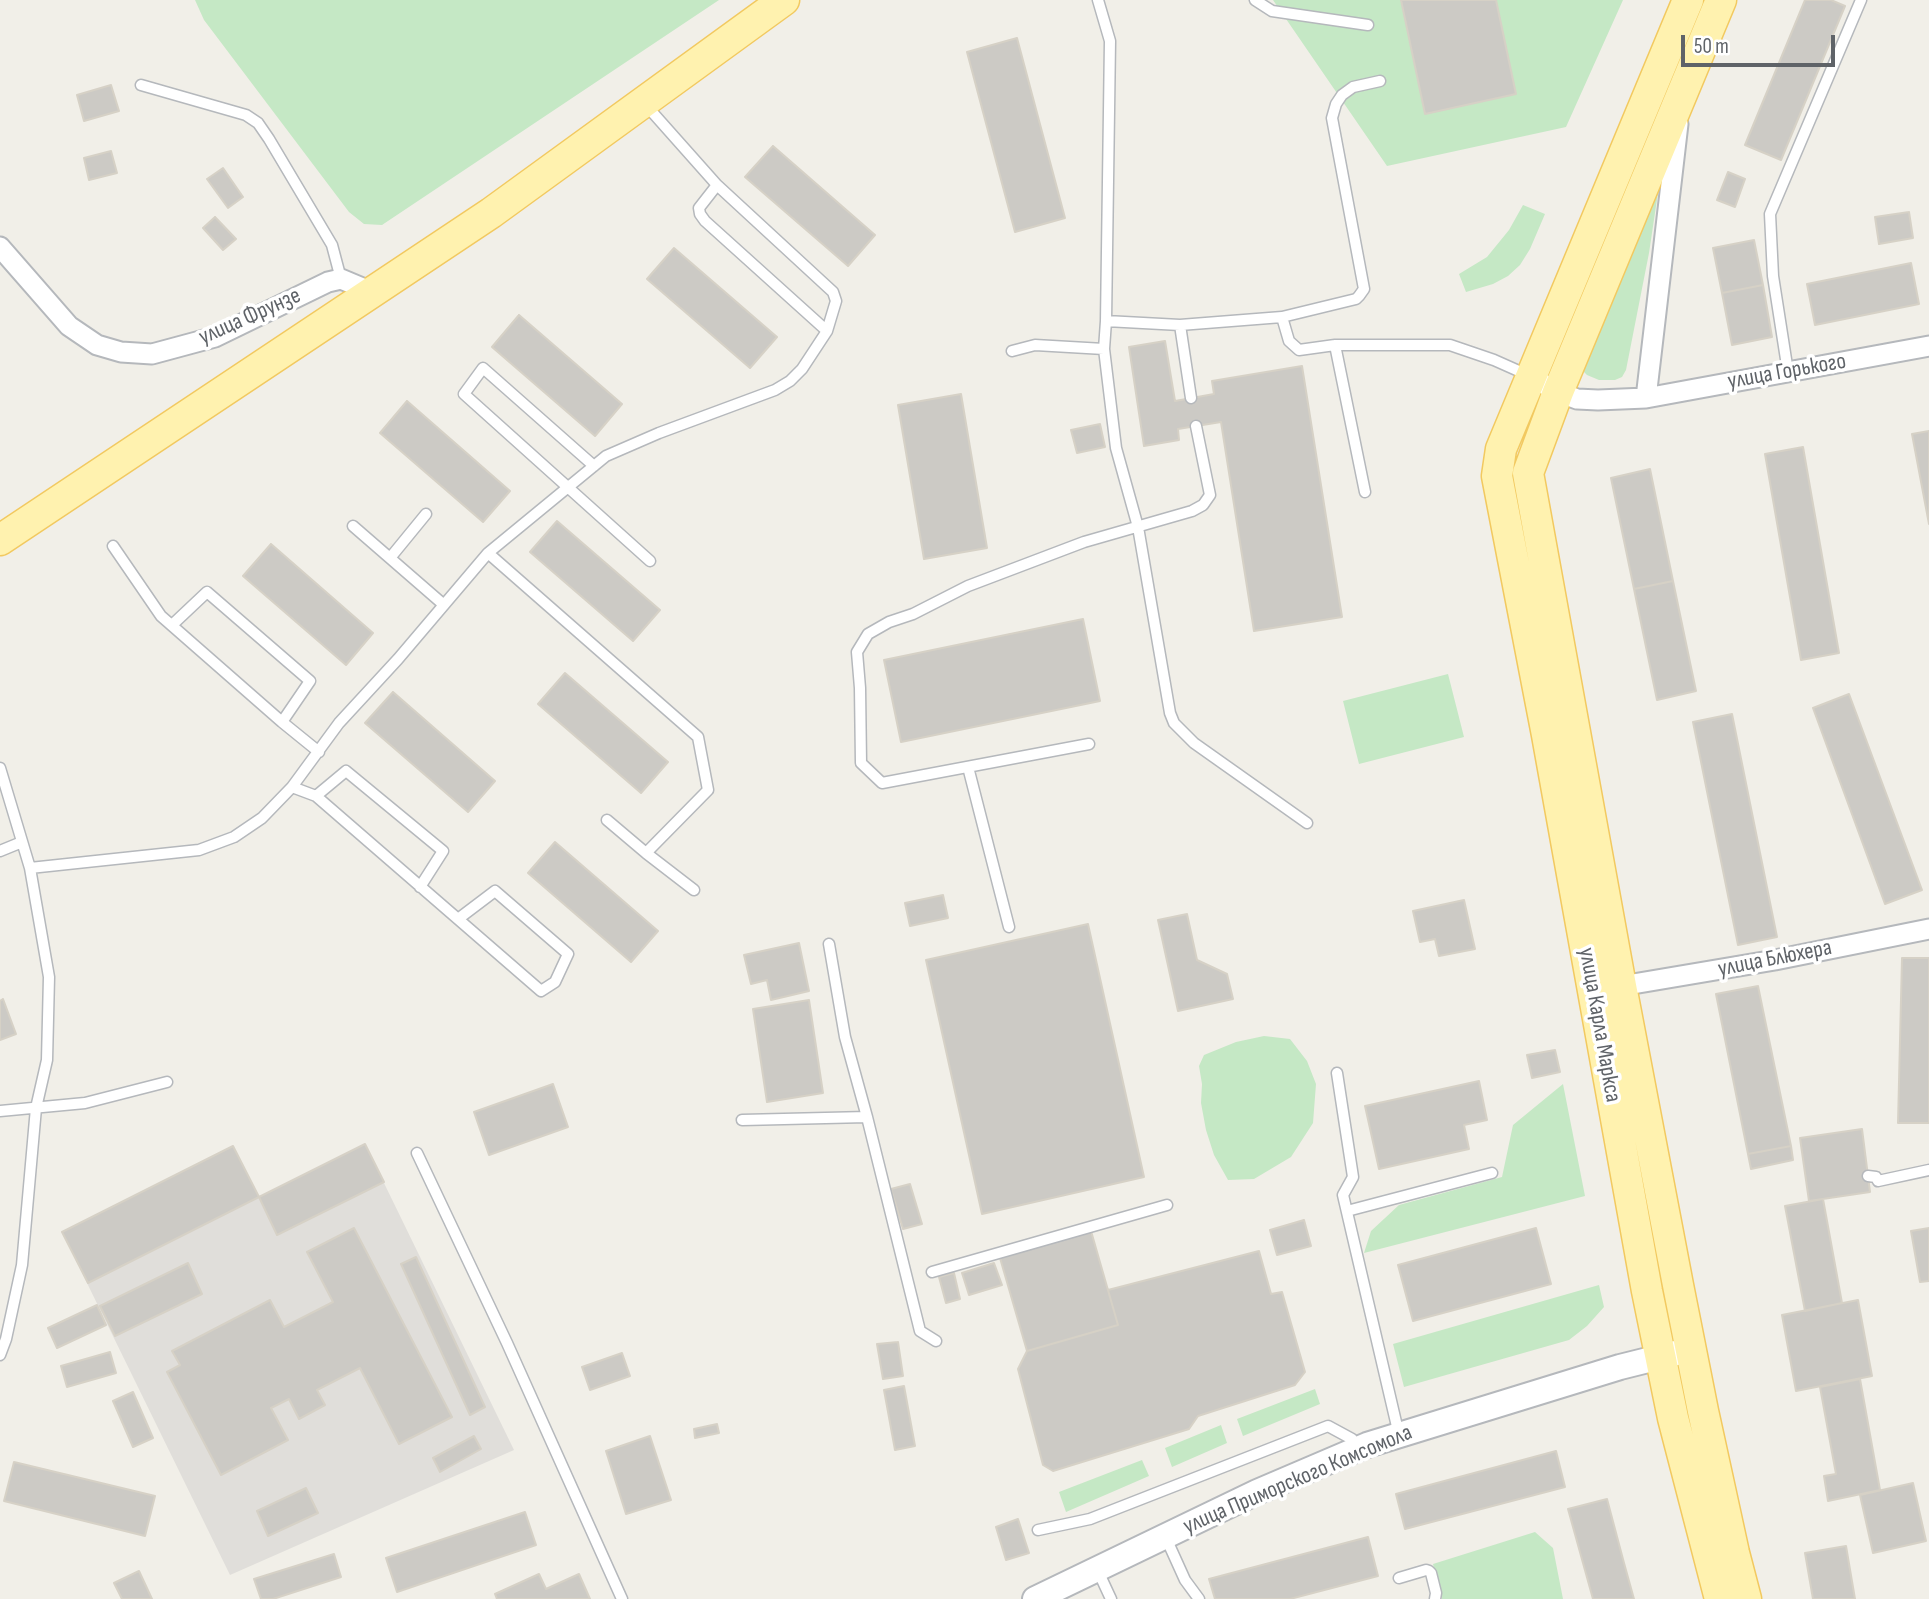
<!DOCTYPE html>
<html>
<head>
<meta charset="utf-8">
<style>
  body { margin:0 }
  #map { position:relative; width:1929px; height:1599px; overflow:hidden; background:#f1efe8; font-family:"Sofia Sans Condensed",sans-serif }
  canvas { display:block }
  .scale { position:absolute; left:1681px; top:35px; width:154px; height:32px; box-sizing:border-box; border:4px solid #5f6368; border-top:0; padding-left:9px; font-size:21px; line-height:24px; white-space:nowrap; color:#5f6368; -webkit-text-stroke:5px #fff; paint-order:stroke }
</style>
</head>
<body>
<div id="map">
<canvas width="1929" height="1599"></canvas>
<div class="scale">50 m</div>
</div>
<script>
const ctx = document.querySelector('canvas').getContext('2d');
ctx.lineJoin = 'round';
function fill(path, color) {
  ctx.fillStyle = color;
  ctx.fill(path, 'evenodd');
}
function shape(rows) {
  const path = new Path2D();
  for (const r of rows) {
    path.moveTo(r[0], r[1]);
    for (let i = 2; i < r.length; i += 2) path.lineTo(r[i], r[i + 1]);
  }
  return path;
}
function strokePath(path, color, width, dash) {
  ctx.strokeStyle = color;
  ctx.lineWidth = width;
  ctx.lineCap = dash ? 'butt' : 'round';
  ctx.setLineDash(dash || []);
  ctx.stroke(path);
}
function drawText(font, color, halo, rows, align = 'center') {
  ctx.font = font + ' "Sofia Sans Condensed",sans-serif';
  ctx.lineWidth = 7;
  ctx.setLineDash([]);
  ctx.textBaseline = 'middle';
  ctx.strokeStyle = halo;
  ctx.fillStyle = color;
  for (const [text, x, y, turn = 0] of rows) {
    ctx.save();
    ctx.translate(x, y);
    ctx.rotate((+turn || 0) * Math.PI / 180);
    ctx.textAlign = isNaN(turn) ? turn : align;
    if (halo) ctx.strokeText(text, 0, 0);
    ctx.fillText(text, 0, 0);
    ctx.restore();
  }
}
const industrial = shape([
  [365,1144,514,1450,230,1575,62,1232,233,1146,259,1197]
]);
const green = shape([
  [195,0,719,0,382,225,364,224,349,212,204,20],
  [1273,0,1623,0,1566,127,1387,166],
  [1659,186,1649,253,1626,370,1622,377,1615,380,1599,380,1587,375,1583,371,1583,366],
  [1523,205,1545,214,1530,249,1520,265,1508,276,1493,284,1466,292,1459,274,1487,257,1509,230],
  [1448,674,1464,737,1359,764,1343,701],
  [1264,1036,1290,1039,1307,1061,1316,1084,1313,1123,1291,1157,1254,1179,1228,1180,1214,1155,1206,1130,1201,1103,1202,1084,1199,1066,1204,1055,1236,1042],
  [1563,1084,1585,1196,1364,1253,1371,1231,1399,1205,1502,1177,1513,1125],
  [1599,1285,1604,1307,1587,1326,1569,1340,1404,1387,1393,1344],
  [1315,1389,1320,1404,1243,1436,1237,1419],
  [1221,1425,1227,1443,1172,1467,1165,1448],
  [1142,1460,1149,1476,1066,1512,1059,1492],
  [1535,1532,1553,1548,1563,1599,1442,1599,1433,1564]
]);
const building = shape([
  [1401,0,1496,0,1516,94,1425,114,1401,0],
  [1805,0,1831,0,1845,6,1781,160,1745,145,1805,0],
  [1017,38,1065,218,1015,232,967,52,1017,38],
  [111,85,119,111,84,121,77,95,111,85],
  [773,146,875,235,848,266,745,177,773,146],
  [111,151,117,173,89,180,84,158,111,151],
  [223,168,243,197,228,208,207,179,223,168],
  [1728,172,1745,179,1735,207,1717,200,1728,172],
  [1909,212,1913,238,1879,244,1875,217,1909,212],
  [215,217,236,239,223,250,203,228,215,217],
  [1754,240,1763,285,1722,293,1713,248,1754,240],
  [674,248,777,337,750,368,647,279,674,248],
  [1911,263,1919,304,1815,325,1807,284,1911,263],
  [1763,285,1772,337,1732,345,1722,293,1763,285],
  [519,315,622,404,595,436,492,347,519,315],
  [1165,341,1175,401,1214,394,1212,381,1302,366,1342,617,1254,631,1221,422,1178,429,1179,440,1144,446,1129,347,1165,341],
  [961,394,987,548,924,559,898,405,961,394],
  [407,401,510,491,483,522,380,433,407,401],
  [1100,424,1105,447,1077,453,1071,430,1100,424],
  [1929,431,1929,524,1912,434,1929,431],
  [1803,447,1839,653,1801,660,1765,454,1803,447],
  [1650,469,1673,581,1634,589,1611,478,1650,469],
  [557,521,660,610,633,641,530,552,557,521],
  [271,544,373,633,346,665,243,576,271,544],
  [1673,581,1696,691,1657,700,1634,589,1673,581],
  [1083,619,1100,701,901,742,884,660,1083,619],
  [565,673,668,762,641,793,538,704,565,673],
  [393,692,495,781,468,812,365,723,393,692],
  [1849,694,1922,890,1885,904,1813,708,1849,694],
  [1732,714,1777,937,1738,945,1693,722,1732,714],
  [555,842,658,931,631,962,528,873,555,842],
  [943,895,948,918,910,926,905,903,943,895],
  [1464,900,1475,949,1439,956,1435,939,1420,942,1413,911,1464,900],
  [1187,914,1197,960,1227,974,1233,999,1178,1011,1158,920,1187,914],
  [1088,924,1144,1177,982,1214,926,960,1088,924],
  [799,943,809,991,771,1000,767,980,751,984,744,955,799,943],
  [1902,958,1929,958,1929,1123,1898,1123,1902,958],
  [1758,986,1791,1146,1748,1154,1716,994,1758,986],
  [3,999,16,1034,0,1040,0,1001,3,999],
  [809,1000,823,1093,767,1102,753,1009,809,1000],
  [1555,1050,1560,1072,1532,1078,1527,1055,1555,1050],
  [1479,1081,1487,1120,1464,1125,1469,1149,1379,1169,1365,1106,1479,1081],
  [553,1084,568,1127,489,1155,474,1112,553,1084],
  [1862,1129,1870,1192,1809,1201,1800,1138,1862,1129],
  [365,1144,384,1182,277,1235,259,1197,365,1144],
  [233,1146,259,1197,88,1283,62,1232,233,1146],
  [1791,1146,1793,1160,1751,1169,1748,1154,1791,1146],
  [910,1184,922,1224,903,1229,891,1189,910,1184],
  [1823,1199,1842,1303,1805,1311,1785,1206,1823,1199],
  [1304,1220,1311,1246,1277,1255,1270,1230,1304,1220],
  [354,1228,452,1417,399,1444,360,1368,317,1390,325,1405,299,1419,289,1399,271,1408,288,1440,221,1475,167,1372,180,1365,172,1351,270,1300,284,1327,333,1302,307,1252,354,1228],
  [1536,1228,1551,1284,1413,1321,1398,1265,1536,1228],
  [1929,1228,1929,1281,1920,1282,1911,1231,1929,1228],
  [1091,1231,1118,1325,1027,1351,1000,1258,1091,1231],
  [1259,1251,1271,1294,1282,1292,1305,1372,1295,1385,1198,1416,1189,1429,1053,1471,1043,1465,1018,1369,1027,1351,1118,1325,1108,1290,1259,1251],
  [416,1257,485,1407,470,1415,401,1264,416,1257],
  [188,1263,202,1294,115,1336,100,1306,188,1263],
  [994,1263,1002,1285,969,1295,962,1273,994,1263],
  [954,1273,960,1299,946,1303,939,1277,954,1273],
  [1858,1300,1872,1376,1796,1391,1782,1315,1858,1300],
  [97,1305,106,1325,57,1348,48,1328,97,1305],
  [898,1342,903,1376,883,1379,877,1344,898,1342],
  [110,1352,116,1373,67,1387,61,1366,110,1352],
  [622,1353,630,1376,590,1390,582,1367,622,1353],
  [1860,1379,1880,1490,1828,1501,1824,1476,1836,1474,1820,1387,1860,1379],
  [904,1386,915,1446,895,1450,884,1390,904,1386],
  [133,1392,153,1438,133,1447,113,1401,133,1392],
  [717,1424,719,1433,695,1438,694,1429,717,1424],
  [474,1436,481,1449,440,1472,433,1458,474,1436],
  [650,1436,671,1500,626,1514,606,1451,650,1436],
  [1556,1451,1565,1487,1405,1529,1396,1494,1556,1451],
  [14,1462,155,1496,145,1536,4,1501,14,1462],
  [1913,1483,1926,1541,1873,1553,1860,1495,1913,1483],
  [306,1488,318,1513,268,1536,257,1511,306,1488],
  [1607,1499,1624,1563,1634,1599,1593,1599,1568,1509,1607,1499],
  [525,1512,536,1545,397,1592,386,1558,525,1512],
  [1018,1519,1029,1553,1006,1560,996,1527,1018,1519],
  [1368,1537,1378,1576,1290,1599,1215,1599,1209,1579,1368,1537],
  [1846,1546,1855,1599,1813,1599,1805,1553,1846,1546],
  [334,1554,341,1577,273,1599,261,1599,254,1579,334,1554],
  [139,1571,152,1599,122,1599,114,1583,139,1571],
  [539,1574,546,1589,579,1574,590,1599,497,1599,495,1594,539,1574]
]);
const service = shape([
  [1098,0,1110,41,1106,321,1104,349,1116,448,1138,527,1170,713,1174,723,1194,743,1307,823],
  [1255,0,1272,11,1368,25],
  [1380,81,1353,87,1342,95,1336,104,1332,118,1364,289,1359,296,1356,299,1282,317,1289,341,1299,350,1335,345,1450,345,1494,360,1530,376],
  [141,85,246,115,258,123,269,139,332,245,341,279],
  [717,185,699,208,700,214,705,221,827,331],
  [1106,321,1180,325,1282,317],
  [1180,325,1191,398],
  [1335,345,1365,492],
  [1012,351,1035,345,1104,349],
  [1788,372,1773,276,1770,214,1861,0],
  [594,466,483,368,464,394,650,561],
  [353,526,444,605],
  [113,546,161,616,282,722,319,752],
  [488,553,698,737,708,790,646,853,694,890],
  [390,558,426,514],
  [172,625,207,592,310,681,282,722],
  [1089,744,882,783,861,763,860,688,857,652,868,634,889,622,913,614,968,586,1084,542,1192,511,1203,505,1210,495,1196,426],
  [968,767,1009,927],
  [0,768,30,868,49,977,47,1060,36,1108,22,1265,6,1339,0,1355],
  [292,787,316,796,541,991,555,982,568,954,495,891,458,919],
  [316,796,346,771,443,851,420,887],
  [607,820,646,853],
  [0,851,22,842],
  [30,868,199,850,234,837,262,818,292,787,339,723,398,659,488,553,606,456,659,433,775,390,790,381,802,369,827,331,836,301,833,292,717,185,645,104],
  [829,944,845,1037,867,1117,920,1331,936,1341],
  [1337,1073,1353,1177,1343,1195,1399,1435],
  [0,1111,85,1103,167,1082],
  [742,1120,867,1117],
  [417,1153,507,1343,622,1599],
  [1868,1176,1876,1177,1878,1181,1929,1170],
  [1347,1211,1492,1173],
  [932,1272,1167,1205],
  [1038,1530,1090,1519,1328,1426,1352,1439,1355,1449],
  [1166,1538,1185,1580,1199,1599],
  [1098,1571,1111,1599],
  [1399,1578,1426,1570,1429,1571,1431,1573,1436,1593,1435,1599]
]);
const minor = shape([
  [0,247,69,326,97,345,121,352,152,354,215,337,328,282,341,279,372,292],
  [1531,377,1558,392,1577,399,1598,400,1646,398,1929,346],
  [1646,398,1678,124],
  [1621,986,1775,960,1929,929]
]);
const tertiary = shape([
  [1035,1599,1257,1492,1367,1445,1620,1367,1676,1353]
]);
const primary = shape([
  [1688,0,1501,449,1497,476,1547,735,1647,1291,1673,1418,1720,1599],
  [1721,0,1558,392,1528,473,1621,986,1678,1285,1703,1411,1734,1553,1746,1599],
  [0,540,491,213,784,0]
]);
const streetNames = [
  ["улица Фрунзе",250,317,-24],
  ["улица Горького",1787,372,-10],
  ["улица Блюхера",1775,959,-11],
  ["улица Карла Маркса",1599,1025,80],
  ["улица Приморского Комсомола",1298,1480,-23]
];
fill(industrial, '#e0deda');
fill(green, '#c5e8c5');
fill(building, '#cccac5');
strokePath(building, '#d6d1c6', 2);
strokePath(service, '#b5b8bc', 13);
strokePath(minor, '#b5b8bc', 23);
strokePath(tertiary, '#b5b8bc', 28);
strokePath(primary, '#f2c960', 33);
strokePath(service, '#fff', 10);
strokePath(minor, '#fff', 19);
strokePath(tertiary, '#fff', 24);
strokePath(primary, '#fff2af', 30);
drawText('23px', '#5f6368', '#fff', streetNames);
</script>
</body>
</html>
